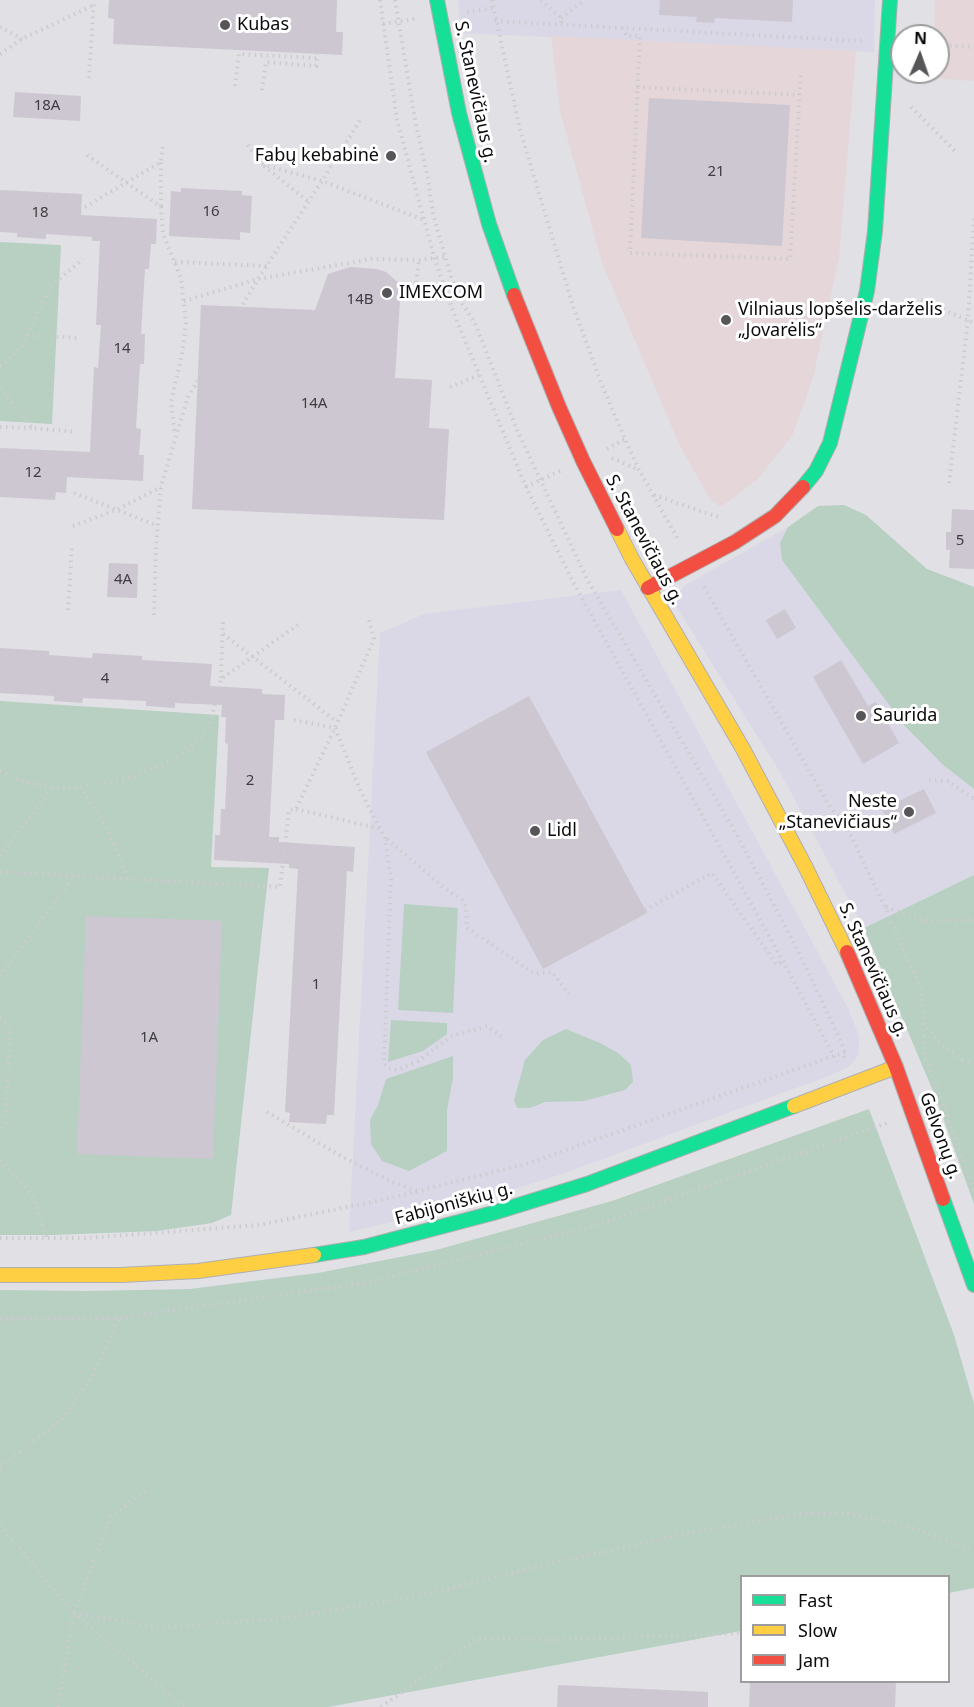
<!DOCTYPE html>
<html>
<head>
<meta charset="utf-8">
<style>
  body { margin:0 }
  #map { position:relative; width:974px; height:1707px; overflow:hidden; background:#e0e0e5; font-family:"Noto Sans",sans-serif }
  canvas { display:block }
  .legend { position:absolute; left:740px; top:1575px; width:210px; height:108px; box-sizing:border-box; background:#fff; border:2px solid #9d9d9f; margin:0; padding:8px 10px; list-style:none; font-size:18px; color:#0b0b0e }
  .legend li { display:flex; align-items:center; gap:12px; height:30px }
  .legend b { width:30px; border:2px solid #9d9d9f }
  .north { position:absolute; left:890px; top:24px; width:60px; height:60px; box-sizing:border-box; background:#fff; border:2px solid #9d9d9f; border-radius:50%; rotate:2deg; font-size:16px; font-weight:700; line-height:24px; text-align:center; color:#0b0b0e }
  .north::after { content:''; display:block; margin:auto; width:21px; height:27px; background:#565659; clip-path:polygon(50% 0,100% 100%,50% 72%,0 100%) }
</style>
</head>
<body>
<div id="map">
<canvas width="974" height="1707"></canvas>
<ul class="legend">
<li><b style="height:8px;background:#16e098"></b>Fast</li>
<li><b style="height:8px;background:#ffcf43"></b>Slow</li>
<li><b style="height:8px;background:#f24e42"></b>Jam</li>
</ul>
<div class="north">N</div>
</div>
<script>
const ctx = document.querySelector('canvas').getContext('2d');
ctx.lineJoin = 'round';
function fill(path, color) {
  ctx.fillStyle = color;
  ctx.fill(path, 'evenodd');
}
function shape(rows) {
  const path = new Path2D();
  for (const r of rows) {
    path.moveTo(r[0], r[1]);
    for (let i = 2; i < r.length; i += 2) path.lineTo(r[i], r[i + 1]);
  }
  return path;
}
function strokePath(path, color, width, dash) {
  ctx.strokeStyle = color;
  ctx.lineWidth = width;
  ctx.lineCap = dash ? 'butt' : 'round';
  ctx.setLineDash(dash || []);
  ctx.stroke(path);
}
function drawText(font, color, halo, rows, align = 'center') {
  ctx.font = font + ' "Noto Sans",sans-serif';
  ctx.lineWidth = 6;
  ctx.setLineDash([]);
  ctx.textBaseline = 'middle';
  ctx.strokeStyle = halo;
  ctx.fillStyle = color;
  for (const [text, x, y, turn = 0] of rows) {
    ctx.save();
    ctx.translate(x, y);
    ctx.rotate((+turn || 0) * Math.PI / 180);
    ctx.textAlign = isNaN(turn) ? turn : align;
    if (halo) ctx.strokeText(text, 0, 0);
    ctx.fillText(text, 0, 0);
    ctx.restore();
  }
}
const commercial = shape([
  [458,0,875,0,874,52,461,33],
  [788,527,780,543,782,560,904,725,942,764,974,789,974,875,864,928,781,774,676,606,676,597,684,586],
  [621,590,848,1008,859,1036,859,1054,850,1066,831,1075,562,1174,456,1207,349,1232,380,633,424,614]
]);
const education = shape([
  [935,0,974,0,974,81,932,78,933,72,938,72,938,36,934,36],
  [551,36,856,51,839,258,813,378,792,436,757,480,721,507,710,499,679,444,602,263,560,111]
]);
const green = shape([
  [0,242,61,245,52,424,0,421],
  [844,505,866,515,927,569,974,587,974,789,942,764,904,725,782,560,780,543,788,527,818,506],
  [0,701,219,715,211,867,269,868,231,1215,212,1223,157,1231,53,1235,0,1235],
  [974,875,974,1204,936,1098,864,928],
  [404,904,458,908,453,1013,398,1010],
  [391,1020,447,1023,447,1034,423,1051,388,1062],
  [566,1029,600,1043,618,1053,631,1065,633,1082,625,1090,584,1101,545,1102,530,1108,517,1108,514,1100,525,1060,543,1040],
  [453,1056,453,1078,447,1110,447,1151,409,1171,382,1161,371,1144,370,1120,378,1105,386,1079],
  [869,1109,954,1335,974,1404,974,1588,949,1593,948,1576,742,1576,741,1631,328,1707,0,1707,0,1290,87,1291,190,1289,318,1273,436,1250,612,1201]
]);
const building = shape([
  [109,0,337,0,336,32,343,32,342,55,113,44,114,19,108,18],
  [660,0,793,0,792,22,715,18,714,23,696,22,697,17,659,15],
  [15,92,81,96,80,121,13,117],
  [649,98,790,105,782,246,641,238],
  [181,188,242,191,242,195,252,196,250,233,240,232,240,240,169,236,171,191,181,192],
  [0,190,82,194,81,215,157,219,156,244,151,244,149,269,145,269,141,334,145,334,144,364,140,364,136,428,141,429,139,455,144,455,143,481,67,477,66,493,56,492,55,500,0,497,0,448,90,452,94,367,98,368,101,325,96,325,100,241,92,241,92,237,46,234,46,239,17,237,17,233,0,232],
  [350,267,377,269,386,272,401,285,395,378,432,380,429,428,449,429,444,520,192,509,201,305,315,310,328,274],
  [952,509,974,510,974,569,949,568,950,550,946,550,946,532,951,532],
  [109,563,138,564,137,598,107,597],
  [785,609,796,628,777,639,766,620],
  [0,648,49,651,49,655,92,658,93,653,142,656,142,660,212,664,210,686,262,689,262,694,285,695,284,720,275,720,269,837,279,837,279,842,355,847,353,872,347,871,334,1115,327,1115,326,1124,289,1122,290,1113,285,1112,298,869,289,868,289,864,214,860,215,835,220,835,221,809,225,809,227,769,228,744,225,743,226,717,221,717,222,705,175,703,175,708,146,706,146,701,83,698,82,703,54,701,54,696,0,693],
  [841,660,868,706,876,702,899,743,863,764,813,677],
  [529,696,647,913,543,969,426,752],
  [924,789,936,813,894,834,882,809],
  [86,916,222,921,213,1159,77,1154],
  [750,1682,896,1682,895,1707,749,1707],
  [558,1685,708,1692,708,1707,557,1707]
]);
const path = shape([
  [380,0,397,120,435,260,454,314,526,487,573,582,783,961,837,1062],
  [395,0,415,120,428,179,433,214,456,294,475,323,517,430,587,579,738,837,798,951,839,1037,845,1052,844,1058],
  [492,0,520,130,573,306,602,385,625,439,639,470,679,541],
  [541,0,561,18,561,25],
  [467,12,493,8],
  [561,18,585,0],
  [495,21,863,41],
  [383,24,415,19],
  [0,27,22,39],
  [622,28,627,36,640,36,630,253,790,259,801,71],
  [938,45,974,47],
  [0,54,22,39,94,5],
  [89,78,94,0],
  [235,86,239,54,317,58],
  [637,87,799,95],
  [262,90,266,62,316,66,317,54],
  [911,107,955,151],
  [248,145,261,164,322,181,424,220],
  [87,155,161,207,163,234,181,278,186,323,182,354,171,402,175,434],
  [264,166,309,202],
  [161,206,161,162],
  [85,207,161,162,163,144],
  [175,262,267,266],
  [414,300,419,260],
  [921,300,974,323],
  [184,301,258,279,322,181,360,120],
  [27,335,51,286,83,259],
  [0,366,7,362,23,345,27,335,80,338],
  [450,387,479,375],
  [0,388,32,428,76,432],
  [0,427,32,428],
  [607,449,625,439],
  [612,458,639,470],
  [949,483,968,320,974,216],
  [526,487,560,471],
  [74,493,158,526],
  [654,495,721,518],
  [73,526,116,510,161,487],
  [704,587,827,802,849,832,885,907,922,992,925,1056,974,1190],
  [68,610,72,544],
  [154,615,156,546,161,486,188,397,258,279,371,259,419,260,444,257],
  [223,634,337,722],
  [221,678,223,619],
  [294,720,335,728,361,792,385,838,391,879,384,1064,388,1068,397,1070,418,1061,452,1036,487,1026,502,1037],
  [0,771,20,781,65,789,124,780,173,760,194,744,209,728,221,679,299,624],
  [929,780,948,781,974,799],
  [80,787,108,830,128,879],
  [296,809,381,829],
  [387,839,442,886,462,900,466,906,467,928,535,974,552,972,569,994],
  [0,856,52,788],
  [0,872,280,887,289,810,296,809,335,728,374,639,369,620],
  [886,907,925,921,974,920],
  [645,910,712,873,777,965,783,961],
  [0,976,74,876],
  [0,1018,9,1026,10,1037,5,1124,0,1132],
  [923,1023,939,1042,962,1060,974,1063],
  [267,1112,339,1155,390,1181,417,1191],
  [0,1160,32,1196,47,1238],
  [0,1238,87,1238,259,1225,391,1198,526,1164,845,1052],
  [0,1319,119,1318,369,1282,597,1225,887,1123],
  [0,1467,61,1420,93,1376,119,1318],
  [0,1525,74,1613,184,1707],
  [74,1613,159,1628,285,1618,422,1595,561,1561,699,1531,798,1514,844,1513,904,1525,974,1551],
  [58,1707,74,1613,111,1516,149,1489],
  [381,1707,479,1638,550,1640,742,1633]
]);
const fast = shape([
  [437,0,459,113,489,224,514,295],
  [803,487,816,471,830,443,867,291,875,231,890,0],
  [943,1199,974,1285],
  [314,1255,364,1247,493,1213,587,1184,794,1106]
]);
const slow = shape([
  [617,529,632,559,743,749,806,868,847,952],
  [794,1106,896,1067],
  [0,1275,121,1275,198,1271,314,1255]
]);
const jam = shape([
  [514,295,559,407,583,461,617,529],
  [648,588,735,542,775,516,803,487],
  [847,952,896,1067,943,1199]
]);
const markers = [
  [225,25,6,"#565659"],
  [391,156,6,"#565659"],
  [387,293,6,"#565659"],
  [726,320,6,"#565659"],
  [861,716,6,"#565659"],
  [909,812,6,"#565659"],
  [535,831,6,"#565659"]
];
const numberNames = [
  ["18A",47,106],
  ["21",716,172],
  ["16",211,212],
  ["18",40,213],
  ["14B",360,300],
  ["14",122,349],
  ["14A",314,404],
  ["12",33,473],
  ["5",960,541],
  ["4A",123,580],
  ["4",105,679],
  ["2",250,781],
  ["1",316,985],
  ["1A",149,1038]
];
const poiNames = [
  ["Kubas",237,25],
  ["Fabų kebabinė",379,156,"right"],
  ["IMEXCOM",399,293],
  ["Vilniaus lopšelis-darželis",738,310],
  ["„Jovarėlis“",738,331],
  ["Saurida",873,716],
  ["Neste",897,802,"right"],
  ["„Stanevičiaus“",897,823,"right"],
  ["Lidl",547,831]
];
const streetNames = [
  ["S. Stanevičiaus g.",475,92,78],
  ["S. Stanevičiaus g.",644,540,62],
  ["S. Stanevičiaus g.",873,970,66],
  ["Gelvonų g.",940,1136,70],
  ["Fabijoniškių g.",454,1204,-15]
];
fill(commercial, '#dad8e6');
fill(education, '#e4d6d9');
fill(green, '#b7d0c2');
fill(building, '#cdc7d1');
strokePath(fast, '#afafb2', 16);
strokePath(slow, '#afafb2', 16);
strokePath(jam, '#afafb2', 16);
strokePath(path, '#ccccce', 4, [1.5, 4.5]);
strokePath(fast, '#16e098', 14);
strokePath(slow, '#ffcf43', 14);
strokePath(jam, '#f24e42', 14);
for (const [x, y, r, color] of markers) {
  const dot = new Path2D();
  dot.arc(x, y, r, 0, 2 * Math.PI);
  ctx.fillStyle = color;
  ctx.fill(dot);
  strokePath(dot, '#fff', 2);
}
drawText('15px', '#3e3d42', null, numberNames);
drawText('18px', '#0b0b0e', '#fff', poiNames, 'left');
drawText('18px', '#0b0b0e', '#fff', streetNames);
</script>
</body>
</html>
